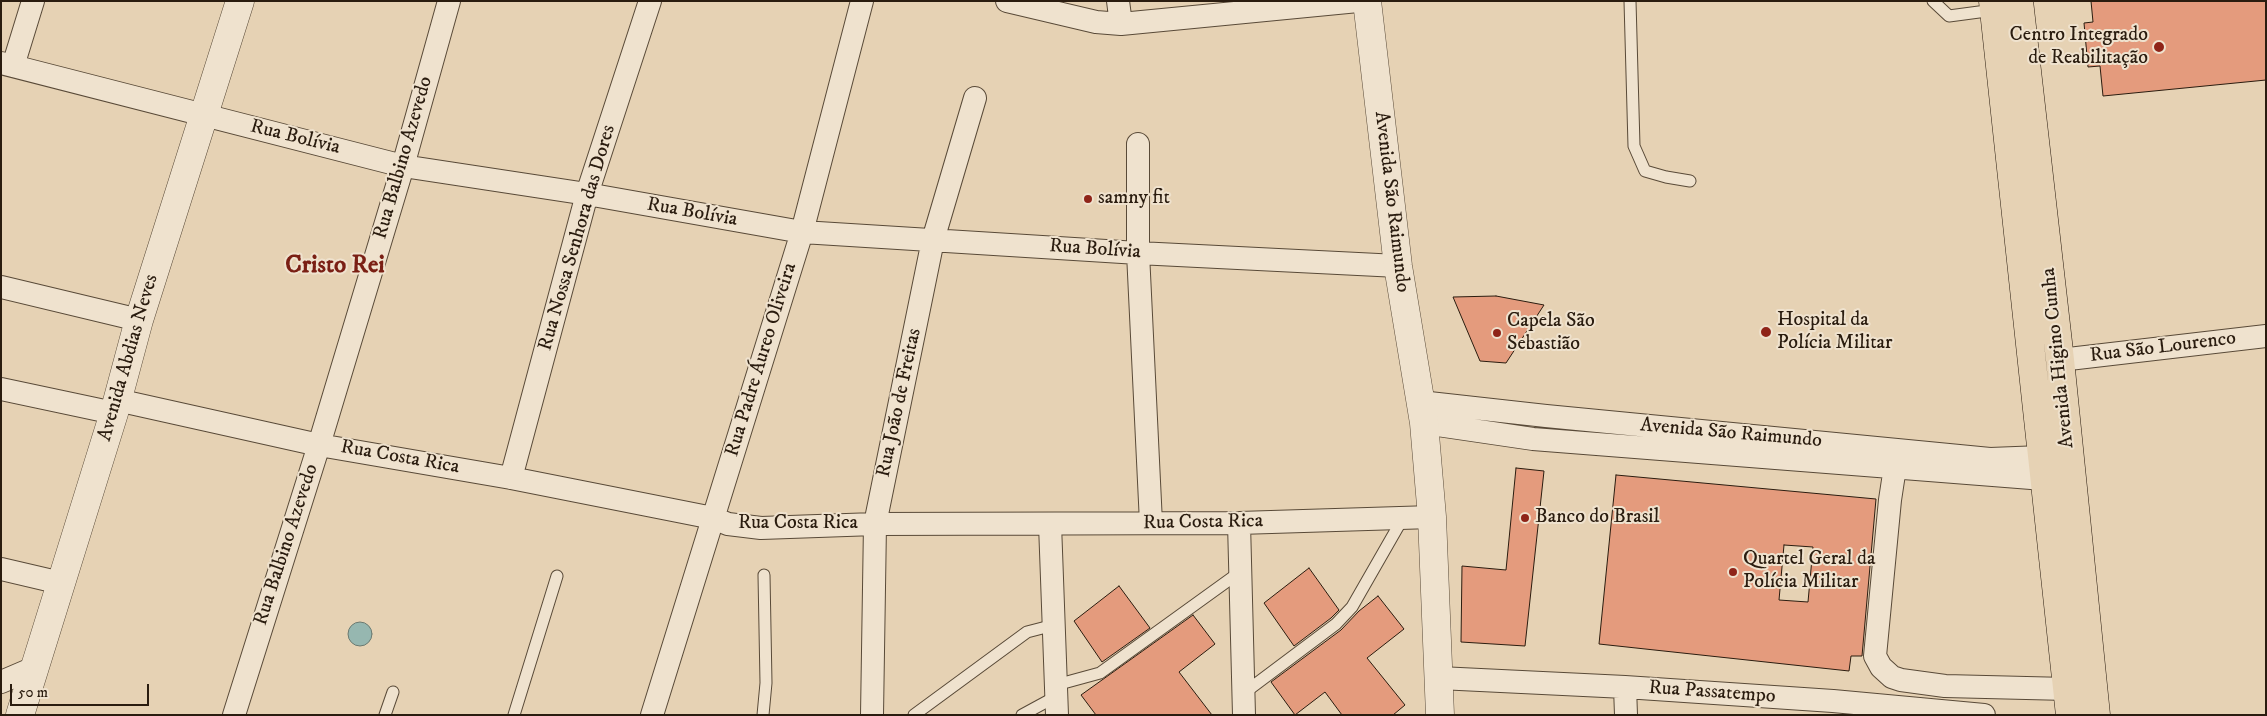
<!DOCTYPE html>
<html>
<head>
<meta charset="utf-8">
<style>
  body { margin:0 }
  #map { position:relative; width:2267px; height:716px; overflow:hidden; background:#e6d2b4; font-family:"IM FELL DW Pica",serif }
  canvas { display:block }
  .frame { position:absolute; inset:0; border:2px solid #2a1c0f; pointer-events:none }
  .scale { position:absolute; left:10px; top:684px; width:139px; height:22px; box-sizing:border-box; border:2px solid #2a1c0f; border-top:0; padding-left:6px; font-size:15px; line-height:18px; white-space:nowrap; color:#2a1c0f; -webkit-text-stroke:4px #efe2ce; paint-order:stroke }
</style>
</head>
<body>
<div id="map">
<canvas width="2267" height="716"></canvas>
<div class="frame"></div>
<div class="scale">50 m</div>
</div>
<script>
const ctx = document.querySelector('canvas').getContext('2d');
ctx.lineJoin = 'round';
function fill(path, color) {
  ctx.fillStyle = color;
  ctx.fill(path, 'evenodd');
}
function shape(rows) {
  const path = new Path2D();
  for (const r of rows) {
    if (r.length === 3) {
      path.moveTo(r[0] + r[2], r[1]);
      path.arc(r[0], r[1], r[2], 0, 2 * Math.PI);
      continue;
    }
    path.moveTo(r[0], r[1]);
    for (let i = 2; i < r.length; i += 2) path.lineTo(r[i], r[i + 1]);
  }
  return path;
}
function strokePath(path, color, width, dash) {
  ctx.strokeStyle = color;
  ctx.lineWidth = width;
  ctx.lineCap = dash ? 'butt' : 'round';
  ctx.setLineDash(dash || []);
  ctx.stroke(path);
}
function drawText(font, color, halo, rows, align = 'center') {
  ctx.font = font + ' "IM FELL DW Pica",serif';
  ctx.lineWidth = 4;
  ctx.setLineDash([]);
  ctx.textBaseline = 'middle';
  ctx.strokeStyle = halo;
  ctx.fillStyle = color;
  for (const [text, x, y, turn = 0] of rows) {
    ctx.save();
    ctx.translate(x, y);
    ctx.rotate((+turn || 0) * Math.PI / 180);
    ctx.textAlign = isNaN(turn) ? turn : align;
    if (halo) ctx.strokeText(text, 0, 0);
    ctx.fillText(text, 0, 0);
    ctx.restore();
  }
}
const water = shape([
  [360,634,12]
]);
const building = shape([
  [2091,1,2266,1,2266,80,2103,96,2100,66,2088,67,2084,23,2093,22,2091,1],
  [1496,296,1544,305,1506,363,1480,361,1453,297,1496,296],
  [1516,468,1544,471,1525,646,1461,642,1462,566,1506,570,1516,468],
  [1616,475,1876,499,1862,656,1851,656,1849,671,1599,644,1616,475],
  [1784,545,1813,547,1808,602,1779,600,1784,545],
  [1309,568,1339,610,1331,618,1294,646,1264,603,1309,568],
  [1119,586,1150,628,1102,662,1074,621,1119,586],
  [1378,596,1404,629,1367,658,1405,705,1393,715,1342,715,1325,692,1295,715,1271,682,1341,630,1359,611,1378,596],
  [1193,615,1215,644,1179,672,1212,715,1096,715,1081,695,1193,615]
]);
const service = shape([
  [1630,1,1634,146,1645,171,1666,177,1690,181],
  [1933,1,1949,16,1994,10],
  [1056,685,1100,673,1240,572],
  [1244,693,1336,624,1352,607,1403,518],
  [385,715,393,692],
  [514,715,557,576],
  [763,715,766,683,764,575],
  [914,715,1027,632,1054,625],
  [1022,715,1057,696]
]);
const minor = shape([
  [1007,1,1096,22,1121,24,1358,1],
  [1118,1,1121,24],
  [1,63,403,166,587,194,802,232,1138,253,1398,266],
  [13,66,33,1],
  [1138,144,1138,253,1151,523],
  [1,287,139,320],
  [2060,360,2266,336],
  [1,389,114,413],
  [117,400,319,445,511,478,713,518,728,524,761,528,875,524,1239,523,1432,517],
  [1420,402,1546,416,1990,459,2042,457],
  [1424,423,1533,439,2044,479],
  [1897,454,1890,500,1875,656,1881,667,1892,677,1901,680,1945,686,2067,689],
  [511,478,587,194,650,1],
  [1239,523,1244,715],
  [1050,524,1057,715],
  [1,569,61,583],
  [1439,678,1625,687,1833,701,1984,715],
  [1,682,34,668],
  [1625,687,1626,715],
  [234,715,319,445,403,166,449,1],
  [652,715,802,232,862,1],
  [872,715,875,524,933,240,975,98]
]);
const tertiary = shape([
  [1367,1,1398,266,1424,423,1432,517,1440,715],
  [20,715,114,413,139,320,240,1]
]);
const primary = shape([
  [1993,1,2070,715],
  [2019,1,2060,360,2096,715]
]);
const markers = [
  [2159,47,6,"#8f2418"],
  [1088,199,5,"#8f2418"],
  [1766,332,6,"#8f2418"],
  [1497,333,5,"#8f2418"],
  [1525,518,5,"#8f2418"],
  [1733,572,5,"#8f2418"]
];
const poiNames = [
  ["Centro Integrado",2148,36,"right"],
  ["de Reabilitação",2148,59,"right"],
  ["samny fit",1098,199],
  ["Hospital da",1777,321],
  ["Polícia Militar",1777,344],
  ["Capela São",1507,322],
  ["Sebastião",1507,345],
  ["Banco do Brasil",1535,518],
  ["Quartel Geral da",1743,560],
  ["Polícia Militar",1743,583]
];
const streetNames = [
  ["Rua Bolívia",295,138,14],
  ["Rua Balbino Azevedo",404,158,-74],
  ["Avenida São Raimundo",1391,202,83],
  ["Rua Bolívia",692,213,10],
  ["Rua Nossa Senhora das Dores",578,238,-74],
  ["Rua Bolívia",1095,250,4],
  ["Rua São Lourenco",2163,348,-7],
  ["Avenida Abdias Neves",129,358,-74],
  ["Avenida Higino Cunha",2059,358,-96],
  ["Rua Padre Áureo Oliveira",762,360,-73],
  ["Rua João de Freitas",900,403,-78],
  ["Avenida São Raimundo",1731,434,5],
  ["Rua Costa Rica",400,458,10],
  ["Rua Costa Rica",1203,523,-1],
  ["Rua Costa Rica",798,524],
  ["Rua Balbino Azevedo",287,545,-72],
  ["Rua Passatempo",1712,693,4]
];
const districtNames = [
  ["Cristo Rei",335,267]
];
fill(water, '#96b7b0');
strokePath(water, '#6b7970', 1);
fill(building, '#e49b7d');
strokePath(building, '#2a1c0f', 1);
strokePath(service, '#594a38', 13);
strokePath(minor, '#594a38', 24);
strokePath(tertiary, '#594a38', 29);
strokePath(primary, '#2a1c0f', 29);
strokePath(service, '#efe2ce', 11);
strokePath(minor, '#efe2ce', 22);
strokePath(tertiary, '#efe2ce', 28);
strokePath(primary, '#e6d2b4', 28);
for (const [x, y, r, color] of markers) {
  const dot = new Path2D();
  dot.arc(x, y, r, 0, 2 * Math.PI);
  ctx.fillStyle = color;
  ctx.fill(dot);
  strokePath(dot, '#efe2ce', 2);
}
drawText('20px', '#2a1c0f', '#efe2ce', poiNames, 'left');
drawText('20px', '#2a1c0f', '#efe2ce', streetNames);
drawText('bold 25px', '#7a1f14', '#efe2ce', districtNames);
</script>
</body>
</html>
